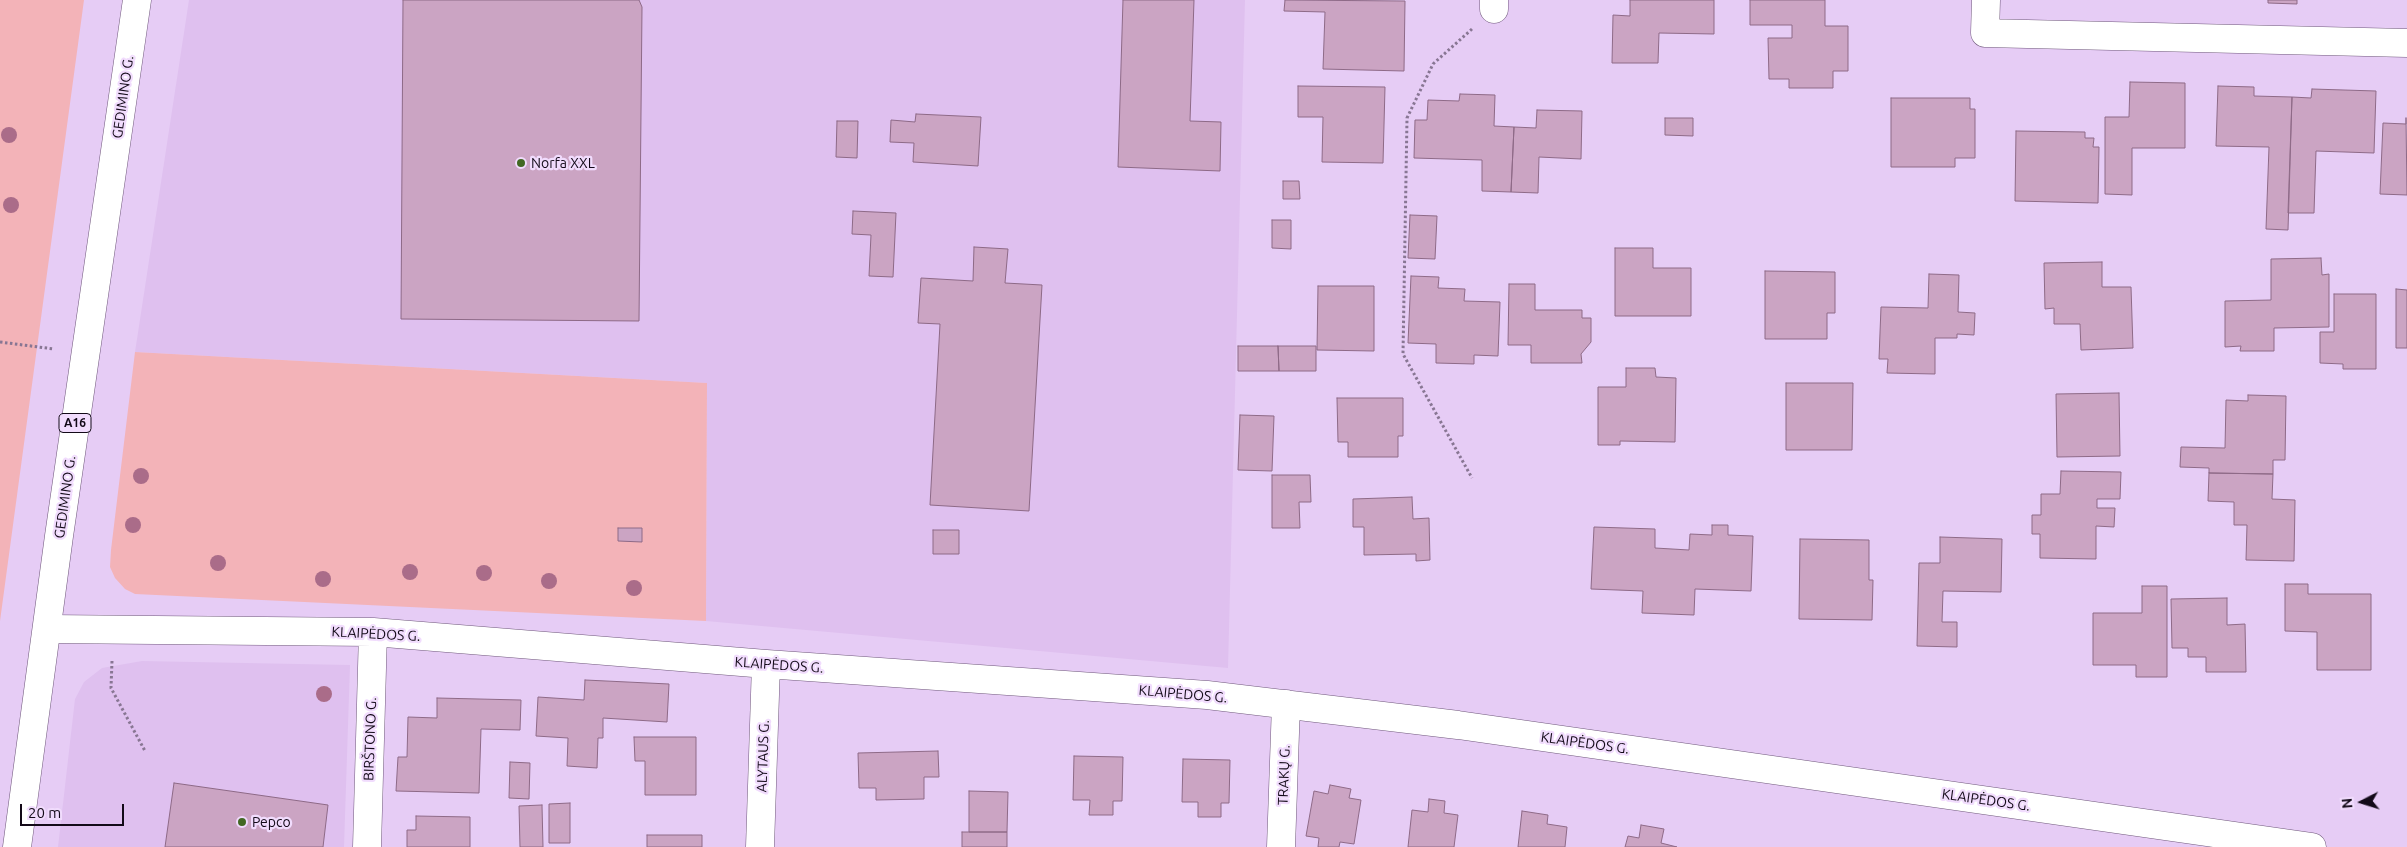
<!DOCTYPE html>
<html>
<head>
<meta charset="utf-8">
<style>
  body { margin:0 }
  #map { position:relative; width:2407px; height:847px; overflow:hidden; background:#e6ccf5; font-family:Ubuntu,sans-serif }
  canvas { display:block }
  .north { position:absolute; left:2337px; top:777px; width:50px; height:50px; -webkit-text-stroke:4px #f1dcfd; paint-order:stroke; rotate:265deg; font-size:14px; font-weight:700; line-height:20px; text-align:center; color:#130a18 }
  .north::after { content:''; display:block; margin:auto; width:18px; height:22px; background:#130a18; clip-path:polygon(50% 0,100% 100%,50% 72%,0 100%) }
  .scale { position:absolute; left:20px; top:804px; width:104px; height:22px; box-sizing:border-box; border:2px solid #130a18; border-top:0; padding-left:6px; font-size:15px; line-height:18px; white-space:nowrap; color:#130a18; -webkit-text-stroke:4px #f1dcfd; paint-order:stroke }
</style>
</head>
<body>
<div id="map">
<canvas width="2407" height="847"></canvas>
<div class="north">N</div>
<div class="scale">20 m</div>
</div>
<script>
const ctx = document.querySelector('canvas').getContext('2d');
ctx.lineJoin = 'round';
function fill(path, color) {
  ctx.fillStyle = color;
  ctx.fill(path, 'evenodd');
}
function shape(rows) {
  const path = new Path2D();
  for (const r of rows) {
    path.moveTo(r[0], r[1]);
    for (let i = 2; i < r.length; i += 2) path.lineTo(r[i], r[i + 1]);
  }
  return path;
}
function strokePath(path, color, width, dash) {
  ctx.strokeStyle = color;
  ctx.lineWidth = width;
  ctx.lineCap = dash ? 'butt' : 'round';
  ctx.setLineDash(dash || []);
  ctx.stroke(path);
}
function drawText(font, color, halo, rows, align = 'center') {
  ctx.font = font + ' Ubuntu,sans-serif';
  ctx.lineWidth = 4.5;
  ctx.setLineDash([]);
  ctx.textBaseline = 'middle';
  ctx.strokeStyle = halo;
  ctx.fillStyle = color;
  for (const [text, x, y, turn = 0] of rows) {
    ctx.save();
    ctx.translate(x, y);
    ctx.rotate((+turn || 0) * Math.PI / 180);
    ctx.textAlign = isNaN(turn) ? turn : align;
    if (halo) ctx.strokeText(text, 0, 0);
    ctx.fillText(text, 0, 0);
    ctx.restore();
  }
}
const built = shape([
  [189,0,1245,0,1228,668,706,621,707,383,135,352],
  [142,661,350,665,344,847,58,847,75,699,84,682,102,668]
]);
const green = shape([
  [0,0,84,0,0,621],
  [135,352,707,383,706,621,135,594,125,589,115,578,110,567,111,550]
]);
const building = shape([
  [403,0,639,0,642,7,639,321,401,319,403,0],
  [1123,0,1194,0,1190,121,1221,122,1220,171,1118,167,1123,0],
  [1285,0,1405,1,1404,71,1323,69,1325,12,1284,11,1285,0],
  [1630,0,1714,0,1714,34,1659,33,1658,63,1612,63,1613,15,1630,16,1630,0],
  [1750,0,1825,0,1825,26,1848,26,1848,71,1833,71,1833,88,1789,88,1789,79,1769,79,1768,38,1792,38,1792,25,1750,25,1750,0],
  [2268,0,2297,0,2297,4,2268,3,2268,0],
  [2130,82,2185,83,2185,148,2132,148,2132,195,2105,194,2105,117,2129,117,2130,82],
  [1298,86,1385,87,1383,163,1322,162,1323,117,1298,117,1298,86],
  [2218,86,2254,87,2254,96,2292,97,2288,230,2266,229,2269,147,2216,146,2218,86],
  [2312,89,2376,91,2374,153,2316,151,2314,213,2288,213,2292,97,2311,98,2312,89],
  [1460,94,1495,95,1494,126,1514,127,1511,192,1482,191,1482,160,1414,158,1415,120,1427,120,1428,100,1459,101,1460,94],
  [1891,98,1970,98,1970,109,1975,109,1975,158,1955,158,1955,167,1891,167,1891,98],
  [1537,110,1582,111,1581,159,1539,157,1538,193,1511,192,1514,127,1536,128,1537,110],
  [916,114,981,117,978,166,913,162,914,143,890,142,891,120,915,122,916,114],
  [1665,118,1693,118,1693,136,1665,135,1665,118],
  [2406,118,2407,195,2380,194,2383,123,2406,124,2406,118],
  [837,121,858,121,857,158,836,157,837,121],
  [2016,131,2085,132,2085,138,2094,138,2093,147,2099,147,2098,203,2015,201,2016,131],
  [1283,181,1299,181,1300,199,1283,199,1283,181],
  [853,211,896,213,893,277,869,276,871,235,852,234,853,211],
  [1410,215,1437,216,1435,259,1408,258,1410,215],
  [1272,220,1291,220,1291,249,1272,248,1272,220],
  [974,247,1008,249,1005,283,1042,285,1029,511,930,505,940,324,918,323,921,278,973,281,974,247],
  [1615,248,1653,248,1653,268,1691,268,1691,316,1615,316,1615,248],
  [2321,258,2322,275,2329,274,2329,327,2274,328,2274,351,2240,351,2241,346,2225,347,2225,301,2271,300,2271,259,2321,258],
  [2102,262,2102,287,2131,287,2133,348,2081,350,2080,324,2054,324,2054,308,2045,309,2044,263,2102,262],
  [1765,271,1835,272,1835,313,1827,313,1827,339,1765,339,1765,271],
  [1929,274,1959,275,1958,312,1975,313,1974,335,1957,334,1957,338,1935,338,1935,374,1887,373,1888,359,1879,359,1881,307,1928,308,1929,274],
  [1411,276,1439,277,1438,288,1465,289,1464,301,1500,302,1498,356,1474,355,1474,364,1436,363,1436,344,1408,343,1411,276],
  [1509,284,1535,284,1535,310,1582,310,1582,318,1591,318,1591,342,1581,354,1582,363,1531,363,1531,345,1508,345,1509,284],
  [1318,286,1374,286,1374,351,1317,350,1318,286],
  [2396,289,2407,290,2407,348,2396,348,2396,289],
  [2334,294,2376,294,2376,369,2343,369,2343,364,2320,363,2320,332,2334,332,2334,294],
  [1238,346,1278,346,1279,371,1238,371,1238,346],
  [1278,346,1316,346,1316,371,1279,371,1278,346],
  [1626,368,1655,368,1656,377,1676,378,1675,442,1620,441,1620,445,1598,445,1598,387,1626,387,1626,368],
  [1786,383,1853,383,1852,450,1786,450,1786,383],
  [2119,393,2120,456,2057,457,2056,394,2119,393],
  [2248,395,2286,396,2285,460,2273,460,2273,474,2209,473,2209,468,2180,467,2181,447,2225,448,2226,400,2248,401,2248,395],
  [1337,398,1403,398,1403,436,1398,436,1398,457,1348,457,1348,442,1338,442,1337,398],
  [1240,415,1274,416,1272,471,1238,470,1240,415],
  [2061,471,2121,472,2120,499,2097,499,2097,508,2115,508,2114,527,2096,526,2096,559,2040,558,2040,534,2032,534,2032,515,2041,515,2041,494,2060,494,2061,471],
  [2209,473,2273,474,2272,499,2295,500,2294,561,2246,560,2247,525,2234,525,2234,502,2208,501,2209,473],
  [1272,475,1310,475,1311,502,1299,502,1300,528,1272,528,1272,475],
  [1412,497,1413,519,1429,518,1430,560,1416,561,1416,554,1364,555,1364,527,1353,527,1353,499,1412,497],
  [1712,525,1728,525,1728,535,1753,536,1751,591,1695,589,1694,615,1642,613,1643,591,1591,589,1594,527,1655,529,1655,548,1689,550,1690,534,1712,535,1712,525],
  [618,528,642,528,642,542,618,541,618,528],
  [933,530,959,530,959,554,933,554,933,530],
  [1940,537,2002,539,2001,592,1943,591,1942,622,1957,622,1957,647,1917,646,1919,563,1940,563,1940,537],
  [1800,539,1869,540,1869,580,1873,580,1872,620,1799,619,1800,539],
  [2285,584,2308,584,2308,594,2371,594,2371,670,2317,670,2317,632,2285,631,2285,584],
  [2142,586,2167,586,2167,677,2136,677,2136,665,2093,665,2093,613,2142,613,2142,586],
  [2227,598,2227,625,2245,624,2246,672,2206,672,2206,657,2188,657,2188,648,2172,648,2171,599,2227,598],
  [585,680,669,684,667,722,603,718,603,738,598,738,597,768,567,766,568,738,536,736,538,697,584,700,585,680],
  [437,698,521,700,520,730,481,729,479,793,396,791,398,757,407,757,408,717,437,718,437,698],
  [634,737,696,737,696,795,645,795,645,761,635,761,634,737],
  [938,751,939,777,924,777,924,799,876,800,876,788,859,788,858,753,938,751],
  [1074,756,1123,757,1122,801,1113,801,1113,815,1089,815,1090,800,1073,800,1074,756],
  [1183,759,1230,760,1229,803,1221,803,1221,817,1198,817,1198,802,1182,802,1183,759],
  [510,762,530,763,529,799,509,798,510,762],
  [174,783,328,805,323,847,165,847,174,783],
  [1330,785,1351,789,1349,798,1361,800,1354,844,1340,842,1339,847,1318,847,1319,838,1306,836,1314,791,1328,794,1330,785],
  [969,791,1008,792,1007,832,969,832,969,791],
  [1429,799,1445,801,1444,813,1458,815,1454,847,1408,847,1412,810,1428,812,1429,799],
  [570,803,570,843,549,843,549,804,570,803],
  [542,805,543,847,520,847,519,806,542,805],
  [1522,811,1548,815,1547,824,1567,827,1565,847,1518,847,1522,811],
  [416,816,470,817,470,847,407,847,407,830,416,830,416,816],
  [1641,825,1664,829,1661,843,1677,847,1625,847,1628,836,1639,838,1641,825],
  [962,832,1007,832,1007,847,962,847,962,832],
  [647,835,702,835,702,847,647,847,647,835]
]);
const path = shape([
  [1472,29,1433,64,1407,118,1403,354,1472,478],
  [0,342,54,349],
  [112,661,111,688,145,751]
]);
const street = shape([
  [1986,0,1985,33,2407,43],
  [1494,9,1494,0],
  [47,629,373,632,766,664,1207,695,1458,725,2312,847],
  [367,847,373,632],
  [760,847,766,664],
  [1281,847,1286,704]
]);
const highway = shape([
  [17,847,59,536,137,0]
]);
const trees = [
  [9,135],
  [11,205],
  [141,476],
  [133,525],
  [218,563],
  [410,572],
  [484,573],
  [323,579],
  [549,581],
  [634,588],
  [324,694]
];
const markers = [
  [521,163,5,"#426823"],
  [242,822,5,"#426823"]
];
const shields = [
  [75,423,32]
];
const shieldNames = [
  ["A16",75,423]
];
const streetNames = [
  ["GEDIMINO G.",123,97,-82],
  ["GEDIMINO G.",65,497,-82],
  ["KLAIPĖDOS G.",376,634,3],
  ["KLAIPĖDOS G.",779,665,4],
  ["KLAIPĖDOS G.",1183,694,5],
  ["BIRŠTONO G.",370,739,-88],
  ["KLAIPĖDOS G.",1585,743,8],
  ["ALYTAUS G.",763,756,-88],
  ["TRAKŲ G.",1284,775,-88],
  ["KLAIPĖDOS G.",1986,800,8]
];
const poiNames = [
  ["Norfa XXL",531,163],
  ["Pepco",252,822]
];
fill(built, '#dfc0ef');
fill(green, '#f3b3b8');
fill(building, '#cba4c3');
strokePath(building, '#8e6a87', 1);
strokePath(street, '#70597c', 29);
strokePath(highway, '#70597c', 29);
strokePath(path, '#887693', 3, [2.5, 2.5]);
strokePath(street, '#fff', 28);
strokePath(highway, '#fff', 28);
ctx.fillStyle = '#aa6c89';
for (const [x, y] of trees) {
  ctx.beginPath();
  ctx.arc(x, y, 8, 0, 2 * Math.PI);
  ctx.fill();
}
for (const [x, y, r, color] of markers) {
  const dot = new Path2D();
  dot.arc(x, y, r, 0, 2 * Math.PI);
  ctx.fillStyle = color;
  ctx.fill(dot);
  strokePath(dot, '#f1dcfd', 2);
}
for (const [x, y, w] of shields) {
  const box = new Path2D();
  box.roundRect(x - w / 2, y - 9.5, w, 19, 4);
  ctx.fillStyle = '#f1dcfd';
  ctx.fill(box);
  strokePath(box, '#130a18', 1);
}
drawText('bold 12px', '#130a18', null, shieldNames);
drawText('14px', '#130a18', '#f1dcfd', streetNames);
drawText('14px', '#130a18', '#f1dcfd', poiNames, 'left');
</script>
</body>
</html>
